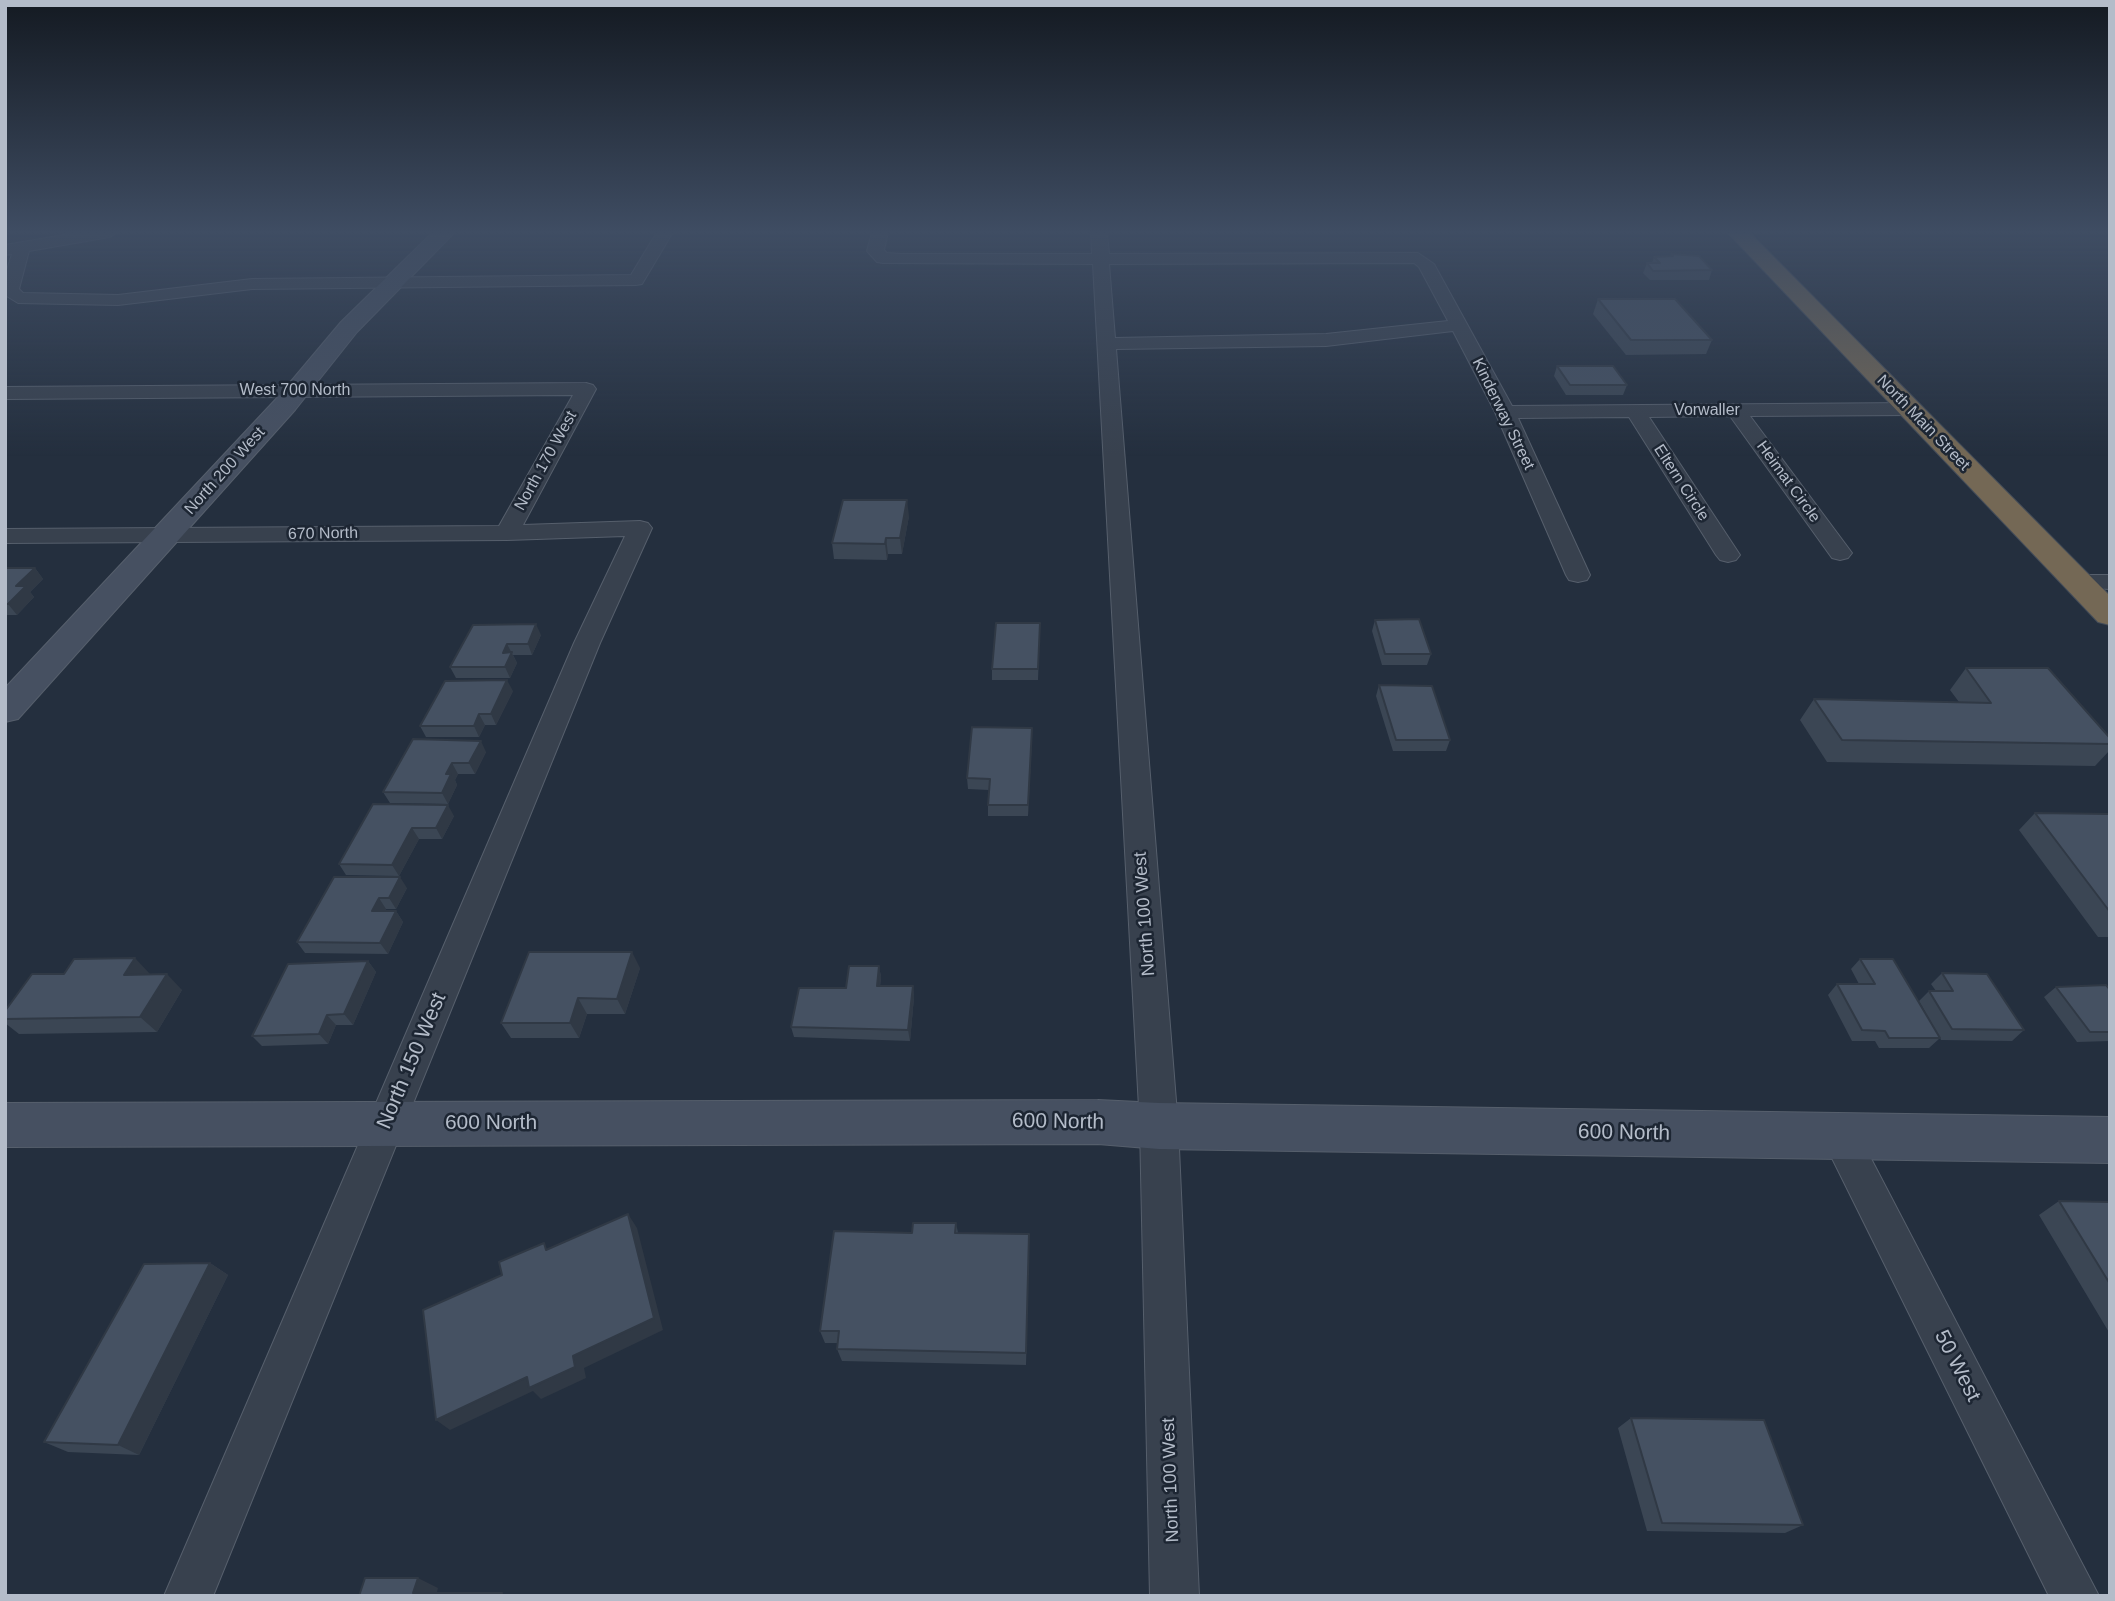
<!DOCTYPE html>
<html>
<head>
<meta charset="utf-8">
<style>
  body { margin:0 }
  #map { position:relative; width:2115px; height:1601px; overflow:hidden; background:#242f3e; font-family:Arial,sans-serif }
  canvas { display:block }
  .frame { position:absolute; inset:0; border:7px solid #b4bcc9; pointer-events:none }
</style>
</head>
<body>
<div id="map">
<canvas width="2115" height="1601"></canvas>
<div class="frame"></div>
</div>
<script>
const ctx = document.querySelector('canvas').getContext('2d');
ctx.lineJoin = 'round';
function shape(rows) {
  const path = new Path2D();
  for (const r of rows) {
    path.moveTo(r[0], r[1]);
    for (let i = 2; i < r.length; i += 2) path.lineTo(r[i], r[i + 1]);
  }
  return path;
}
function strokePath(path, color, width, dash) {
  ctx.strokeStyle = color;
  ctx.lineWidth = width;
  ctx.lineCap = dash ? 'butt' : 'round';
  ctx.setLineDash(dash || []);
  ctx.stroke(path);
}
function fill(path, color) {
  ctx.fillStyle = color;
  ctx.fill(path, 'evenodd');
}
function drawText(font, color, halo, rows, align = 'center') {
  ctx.font = font + ' Arial,sans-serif';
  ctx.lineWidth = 5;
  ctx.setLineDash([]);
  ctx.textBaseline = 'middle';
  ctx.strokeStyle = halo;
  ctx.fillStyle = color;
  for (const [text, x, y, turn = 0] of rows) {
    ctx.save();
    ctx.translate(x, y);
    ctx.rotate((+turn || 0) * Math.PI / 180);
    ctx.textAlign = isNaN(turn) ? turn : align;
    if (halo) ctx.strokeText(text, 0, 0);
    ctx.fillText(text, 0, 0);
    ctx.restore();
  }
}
const street = shape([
  [81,232,118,232,110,237,29,251,19,289,23,293,118,295,252,279,631,275,657,232,673,232,642,284,636,285,252,289,118,305,18,303,5,295,5,276,12,254,5,255,5,245,81,232],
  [872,232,888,232,884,250,887,253,901,254,1092,254,1091,232,1107,232,1109,254,1418,253,1434,264,1512,406,1910,403,1917,405,1920,409,1917,413,1910,415,1750,416,1852,553,1848,558,1840,560,1832,558,1730,416,1649,417,1740,555,1736,560,1728,562,1720,560,1716,555,1629,417,1518,418,1590,575,1587,580,1578,582,1569,580,1566,575,1495,412,1453,331,1326,346,1116,349,1178,1126,1199,1596,1150,1596,1140,1126,1093,264,883,263,877,262,867,251,872,232],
  [1414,263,1419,267,1448,321,1326,334,1115,338,1109,264,1414,263],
  [586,383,593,385,596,389,523,525,640,521,648,523,652,528,600,643,213,1596,164,1596,574,643,625,536,507,540,5,543,5,529,499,526,573,395,5,399,5,387,586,383],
  [2078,575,2110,575,2110,589,2069,587,2066,582,2069,577,2078,575],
  [1840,1118,1853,1124,2099,1596,2049,1596,1821,1136,1827,1124,1840,1118]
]);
const secondary = shape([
  [433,232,455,232,357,332,295,410,18,719,5,722,5,688,277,398,341,322,433,232],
  [1098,1100,1159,1103,2110,1117,2110,1163,1159,1149,1098,1144,5,1147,5,1103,1098,1100]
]);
const highway = shape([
  [1727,232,1749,232,2110,596,2110,625,2098,622,1727,232]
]);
const wall = shape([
  [1671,254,1712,270,1709,280,1650,280,1643,273,1647,263,1652,263,1654,257,1670,256],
  [1598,299,1712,340,1706,354,1626,355,1593,314],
  [1557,366,1627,385,1623,395,1566,395,1554,376],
  [909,516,902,554,888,554,887,560,834,559,832,543],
  [5,568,35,568,43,579,30,592,34,597,17,615,5,615],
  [1375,620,1431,654,1427,665,1382,665,1372,631],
  [1040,623,1038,680,992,680,992,669],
  [473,625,541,635,532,655,513,655,517,663,510,678,456,678,450,667],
  [1966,668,2110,738,2110,750,2095,766,1827,762,1800,720,1814,699,1959,702,1950,690],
  [1379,685,1450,740,1446,751,1393,751,1376,696],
  [513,691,496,725,485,725,479,737,426,737,420,726],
  [413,739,486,752,475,774,458,774,455,780,457,785,448,804,390,803,383,792],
  [1032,739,1028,816,988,816,988,805,989,790,968,789,967,778],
  [373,804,454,816,442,839,419,839,399,876,346,875,339,864],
  [2035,813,2110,814,2110,937,2098,937,2019,830],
  [334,877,407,888,396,909,386,909,385,911,396,911,403,922,388,954,305,953,297,942],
  [1860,959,1940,1038,1929,1048,1879,1048,1875,1041,1852,1041,1828,995,1837,984,1859,984,1851,969],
  [368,961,376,972,353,1025,336,1025,328,1044,262,1046,252,1036],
  [879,966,881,977,880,986,913,986,914,997,910,1041,794,1037,791,1027,846,988],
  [640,968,625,1014,587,1014,579,1038,511,1038,501,1023],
  [1942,973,2024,1030,2012,1041,1941,1040,1919,1001,1929,991,1936,991,1931,984],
  [150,974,182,990,157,1032,19,1034,5,1023,5,1011],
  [2056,987,2110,990,2110,1041,2077,1042,2044,997],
  [2059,1201,2110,1202,2110,1334,2039,1215],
  [956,1223,958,1233,1029,1234,1026,1365,842,1361,837,1349,838,1343,825,1343,820,1331,912,1233],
  [210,1263,228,1275,139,1455,68,1452,44,1442],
  [1631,1418,1803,1525,1785,1533,1647,1531,1618,1428]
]);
const shadedWall = shape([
  [907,500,909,516,902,554,900,538],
  [886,538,888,554,887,560,885,544],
  [35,568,43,579,30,592,34,597,17,615,8,604,16,586],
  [536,624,541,635,532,655,528,644],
  [507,644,517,663,510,678,505,667,503,653],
  [507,680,513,691,496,725,491,714],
  [479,714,485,725,479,737,474,726],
  [1032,728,1032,739,1028,816,1028,805],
  [481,741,486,752,475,774,469,763],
  [452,763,458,774,455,780,457,785,448,804,442,793,446,774],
  [448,805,454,816,442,839,436,828],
  [412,828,419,839,399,876,392,865],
  [400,877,407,888,396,909,389,898],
  [379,898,386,909,380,922,372,911],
  [396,911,403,922,388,954,380,943],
  [632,952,640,968,625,1014,617,999],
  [135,958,150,974,140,990,124,975],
  [368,961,376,972,353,1025,344,1014],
  [879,966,881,977,879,997,877,986],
  [167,974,182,990,157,1032,140,1017],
  [913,986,914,997,910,1041,908,1030],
  [578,998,587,1014,579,1038,570,1023],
  [327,1015,336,1025,328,1044,319,1034],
  [628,1214,637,1228,663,1330,584,1368,586,1378,541,1399,533,1391,450,1430,436,1420,573,1356],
  [1029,1234,1029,1247,1026,1365,1026,1353],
  [210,1263,228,1275,139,1455,118,1445],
  [418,1578,438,1588,436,1596,413,1593]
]);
const building = shape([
  [1671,254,1699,256,1712,270,1653,271,1647,263,1660,263,1654,257,1673,256,1671,254],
  [1598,299,1675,299,1712,340,1631,340,1598,299],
  [1557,366,1613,366,1627,385,1570,385,1557,366],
  [843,500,907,500,900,538,886,538,885,544,832,543,843,500],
  [5,568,35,568,16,586,26,586,8,604,5,604,5,568],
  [1419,619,1431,654,1385,654,1375,620,1419,619],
  [996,623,1040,623,1038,669,992,669,996,623],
  [536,624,528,644,507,644,503,653,512,652,505,667,450,667,473,625,536,624],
  [1966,668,2048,668,2110,738,2110,744,1842,740,1814,699,1991,703,1966,668],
  [507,680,491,714,479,714,474,726,420,726,445,681,507,680],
  [1379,685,1432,686,1450,740,1396,740,1379,685],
  [972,727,1032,728,1028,805,988,805,990,779,967,778,972,727],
  [413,739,481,741,469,763,452,763,446,774,451,774,442,793,383,792,413,739],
  [373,804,448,805,436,828,412,828,392,865,339,864,373,804],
  [2035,813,2110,814,2110,912,2035,813],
  [334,877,400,877,389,898,379,898,372,911,396,911,380,943,297,942,334,877],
  [529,952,632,952,617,999,578,998,570,1023,501,1023,529,952],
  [135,958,124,975,167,974,140,1017,5,1019,5,1011,32,974,64,974,74,959,135,958],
  [1860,959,1893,959,1940,1038,1889,1038,1885,1031,1862,1030,1837,984,1875,984,1860,959],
  [368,961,344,1014,327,1015,319,1034,252,1036,288,964,368,961],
  [849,966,879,966,877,986,913,986,908,1030,791,1027,799,988,846,988,849,966],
  [1942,973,1987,974,2024,1030,1952,1029,1929,991,1953,991,1942,973],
  [2106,985,2110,990,2110,1032,2090,1032,2056,987,2106,985],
  [2059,1201,2110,1202,2110,1284,2059,1201],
  [628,1214,654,1318,573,1356,575,1367,529,1388,527,1377,436,1420,423,1310,502,1275,499,1262,544,1243,546,1250,628,1214],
  [913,1223,956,1223,955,1233,1029,1234,1026,1353,837,1349,839,1331,820,1331,834,1231,912,1233,913,1223],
  [210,1263,118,1445,44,1442,144,1264,210,1263],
  [1631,1418,1764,1420,1803,1525,1662,1523,1631,1418],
  [365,1578,418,1578,413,1593,502,1593,501,1596,359,1596,365,1578]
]);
const farStreetnames = [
  ["West 700 North",295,391],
  ["Vorwaller",1707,411],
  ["Kinderway Street",1503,414,64],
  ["North Main Street",1923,423,46],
  ["North 170 West",546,461,-61],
  ["North 200 West",225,471,-48],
  ["Heimat Circle",1788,482,54],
  ["Eltern Circle",1681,483,57],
  ["670 North",323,534,-1]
];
const streetNames = [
  ["North 100 West",1145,914,-94],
  ["North 100 West",1171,1480,-92]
];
const nearStreetnames = [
  ["North 150 West",412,1061,-67],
  ["600 North",1058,1122,1],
  ["600 North",491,1123],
  ["600 North",1624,1133,1],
  ["50 West",1957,1366,63]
];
strokePath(street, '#565f6c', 2);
strokePath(secondary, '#565f6c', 2);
strokePath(highway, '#434c59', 2);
fill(street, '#38414e');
fill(secondary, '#465061');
fill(highway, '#746855');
fill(wall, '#3b4654');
fill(shadedWall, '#303945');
fill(building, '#455162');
strokePath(building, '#303945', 2);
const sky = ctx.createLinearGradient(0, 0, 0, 456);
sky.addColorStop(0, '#141a22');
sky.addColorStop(0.51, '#3f4d63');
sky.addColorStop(1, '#3f4d6300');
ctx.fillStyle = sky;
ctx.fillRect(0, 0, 2115, 456);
drawText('16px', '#b4bcc9', '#1d2633', farStreetnames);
drawText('18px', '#b4bcc9', '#1d2633', streetNames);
drawText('21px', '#b4bcc9', '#1d2633', nearStreetnames);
</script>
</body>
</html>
